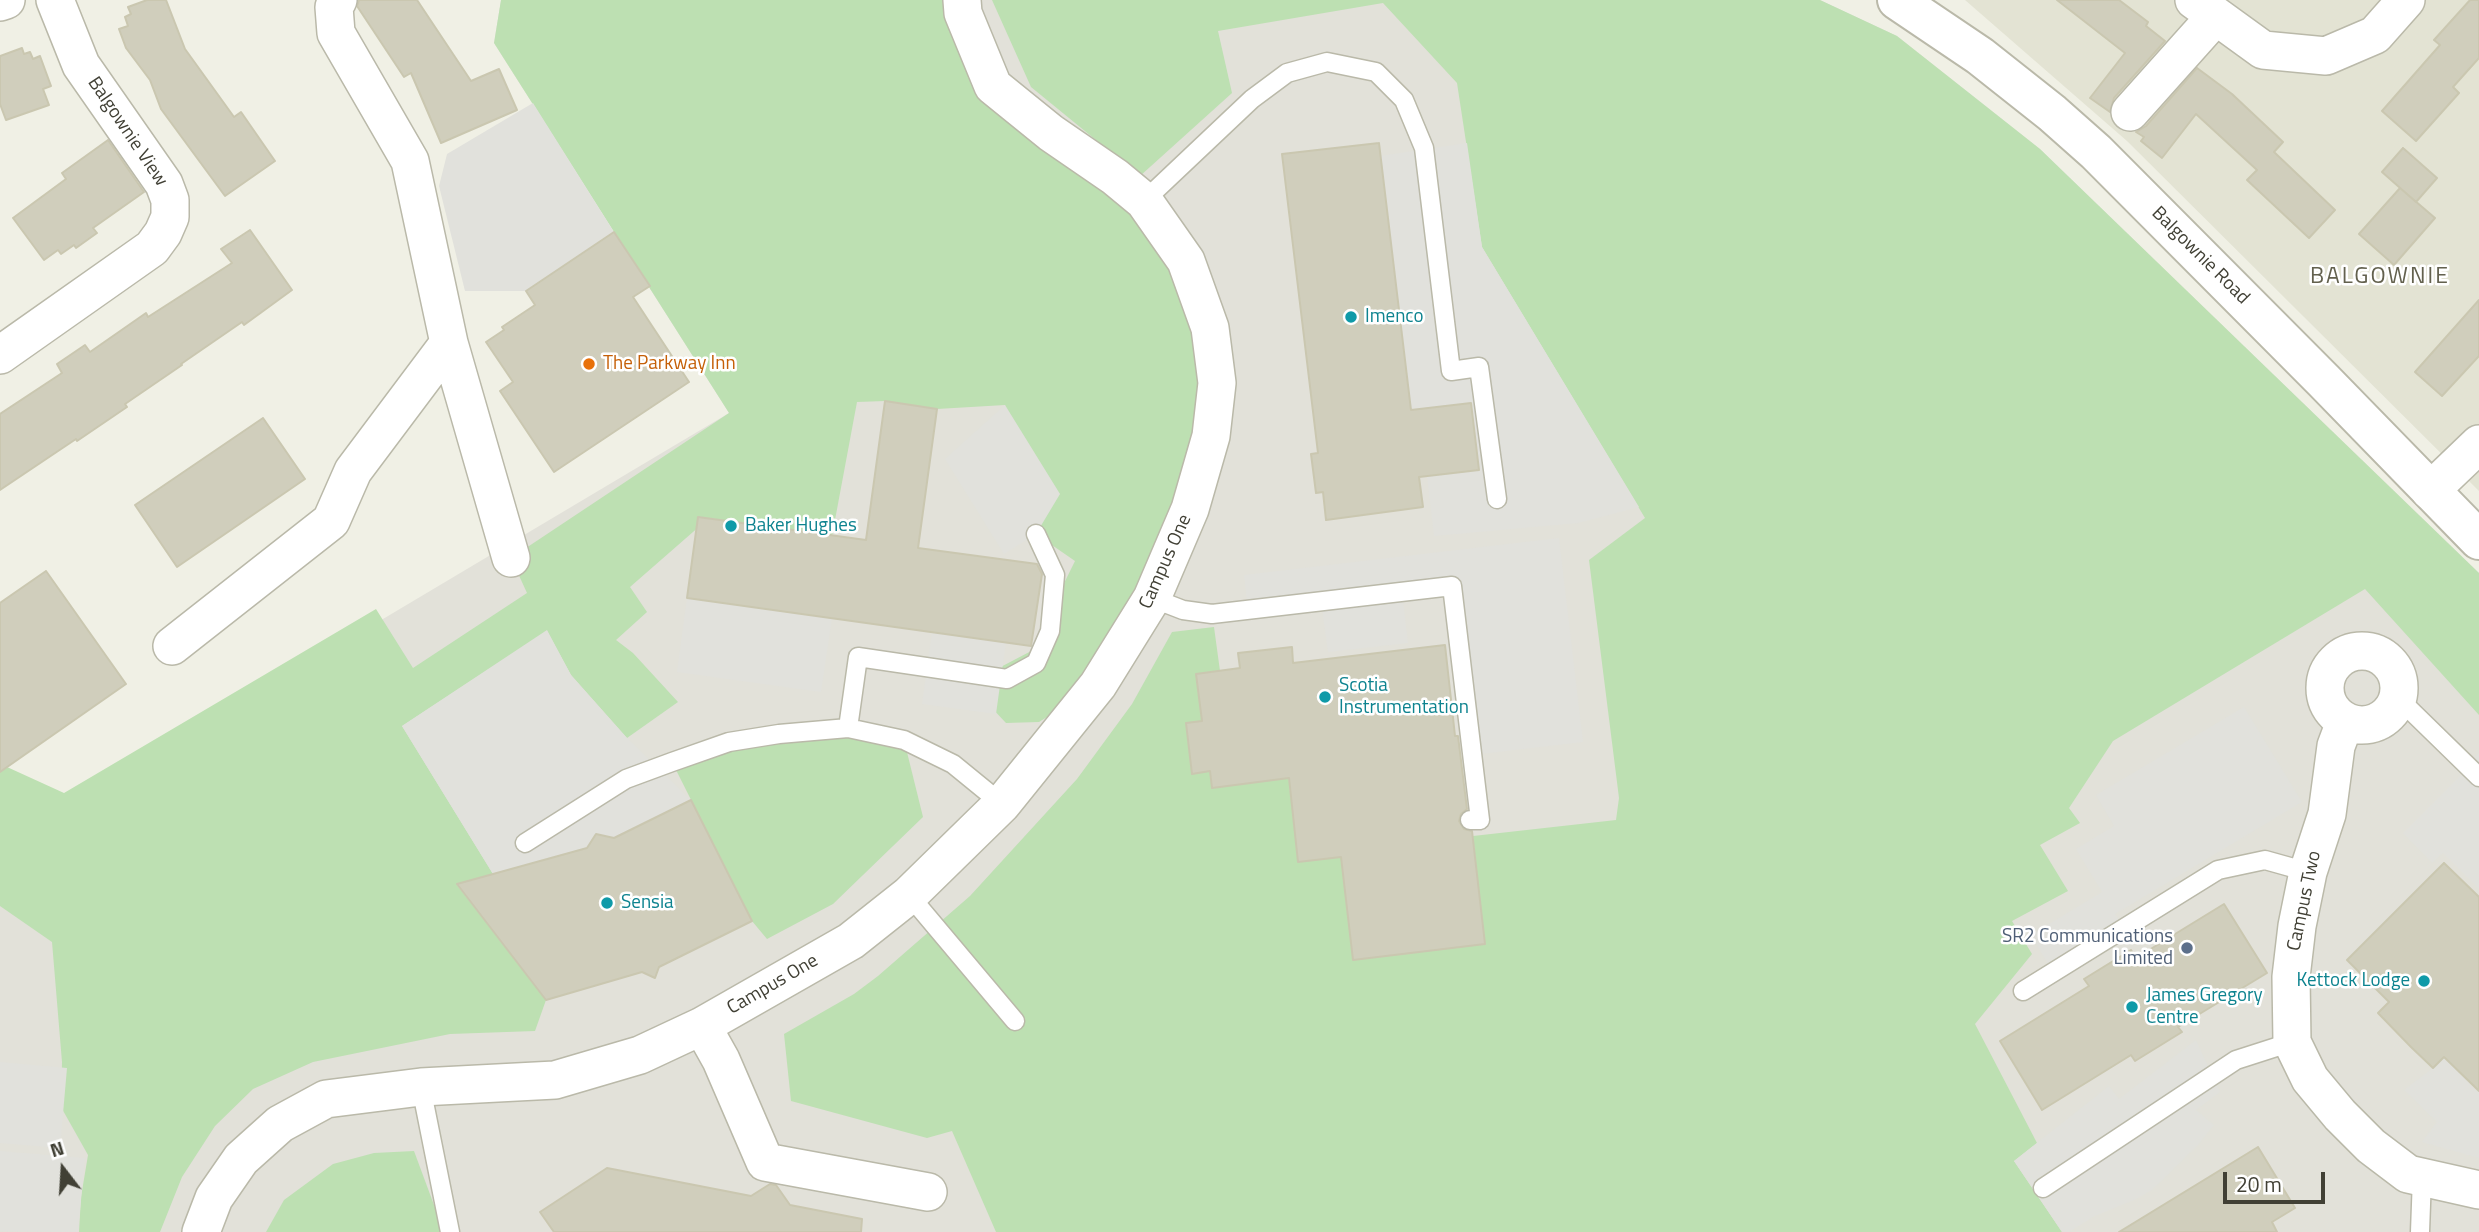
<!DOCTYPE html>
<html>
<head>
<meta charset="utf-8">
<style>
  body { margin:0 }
  #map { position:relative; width:2479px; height:1232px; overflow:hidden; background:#f0f0e5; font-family:"Titillium Web",sans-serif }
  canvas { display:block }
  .north { position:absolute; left:28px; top:1134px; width:70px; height:70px; -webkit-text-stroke:5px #fff; paint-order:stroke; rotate:343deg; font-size:19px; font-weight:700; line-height:28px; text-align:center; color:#414035 }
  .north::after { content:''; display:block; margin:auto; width:24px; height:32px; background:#414035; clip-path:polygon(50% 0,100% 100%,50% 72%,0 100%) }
  .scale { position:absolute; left:2223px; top:1172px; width:102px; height:32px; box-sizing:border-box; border:4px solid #414035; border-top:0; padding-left:9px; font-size:21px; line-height:24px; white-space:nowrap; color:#414035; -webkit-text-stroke:5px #fff; paint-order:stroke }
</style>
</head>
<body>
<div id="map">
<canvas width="2479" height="1232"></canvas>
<div class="north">N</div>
<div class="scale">20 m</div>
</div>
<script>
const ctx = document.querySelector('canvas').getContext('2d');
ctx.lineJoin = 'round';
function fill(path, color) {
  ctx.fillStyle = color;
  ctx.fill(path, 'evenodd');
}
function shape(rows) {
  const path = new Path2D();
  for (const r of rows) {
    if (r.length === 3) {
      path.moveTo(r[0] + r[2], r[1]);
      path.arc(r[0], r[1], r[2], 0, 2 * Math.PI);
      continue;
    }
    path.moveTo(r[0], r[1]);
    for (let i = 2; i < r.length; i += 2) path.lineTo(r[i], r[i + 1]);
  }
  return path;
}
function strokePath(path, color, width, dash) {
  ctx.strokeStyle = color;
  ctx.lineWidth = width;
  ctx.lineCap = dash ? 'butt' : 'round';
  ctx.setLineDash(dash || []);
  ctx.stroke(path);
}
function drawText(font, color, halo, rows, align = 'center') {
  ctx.font = font + ' "Titillium Web",sans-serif';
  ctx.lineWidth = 5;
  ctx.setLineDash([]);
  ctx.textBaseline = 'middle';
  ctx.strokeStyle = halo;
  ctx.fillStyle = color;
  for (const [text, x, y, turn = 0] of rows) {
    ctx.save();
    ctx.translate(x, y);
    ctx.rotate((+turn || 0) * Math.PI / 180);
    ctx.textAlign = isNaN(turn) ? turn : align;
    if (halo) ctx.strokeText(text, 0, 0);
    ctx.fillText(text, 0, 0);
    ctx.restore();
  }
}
const residential = shape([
  [1965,0,2479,0,2479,491,2127,141]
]);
const industrial = shape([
  [501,0,1820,0,1897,36,2040,149,2479,573,2479,1232,0,1232,0,847,729,413,494,43]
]);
const green = shape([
  [501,0,962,0,993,86,1186,261,1211,436,1098,685,1039,722,1006,723,991,707,993,671,1035,649,1043,626,1075,561,1036,534,1005,405,937,409,885,401,857,402,832,536,709,518,630,587,647,612,616,640,633,653,678,702,627,738,571,675,547,631,402,726,493,874,457,885,546,1000,535,1031,450,1034,313,1062,253,1089,215,1126,182,1177,160,1232,79,1232,81,1197,88,1155,61,1107,62,1062,52,942,0,906,0,772,7,767,64,793,376,609,413,668,527,593,511,558,729,413,494,43],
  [992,0,1820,0,1897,36,2040,149,2479,573,2479,715,2365,589,2113,741,2069,808,2080,823,2040,845,2068,891,2012,921,2032,954,1975,1024,2037,1143,2014,1161,2062,1232,996,1232,952,1131,927,1138,791,1101,784,1034,854,994,878,976,970,896,1077,779,1132,704,1172,632,1214,627,1220,671,1196,674,1202,721,1186,723,1192,773,1210,771,1212,787,1286,756,1298,862,1341,857,1353,960,1485,944,1473,836,1616,820,1619,798,1589,560,1645,518,1482,247,1457,83,1383,3,1218,31,1232,93,1140,176,1031,87],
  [848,728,904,740,923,817,833,904,767,939,752,921,672,762,719,746],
  [414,1151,444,1232,266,1232,284,1200,333,1164,374,1153]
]);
const parking = shape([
  [533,103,614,232,526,291,465,291,439,186,447,154],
  [1467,143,1482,247,1639,507,1578,523,1434,536,1427,476,1479,469,1471,403,1411,410,1380,156],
  [1005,405,1060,494,1036,534,1004,554,945,459],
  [1559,538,1583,742,1472,755,1452,587,1402,592,1408,643,1328,652,1321,601,1248,610,1244,575],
  [687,598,832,618,821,692,677,672],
  [547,630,571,675,627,738,691,800,614,838,596,834,587,848,493,874,402,726],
  [932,632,1006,642,996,714,922,704],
  [2244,707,2302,802,2115,914,2124,928,2052,971,2031,935,2102,892,2076,849,2114,826,2096,795],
  [2479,753,2479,889,2443,853,2432,863,2403,833,2469,767,2467,765],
  [2196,1040,2220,1092,2196,1110,2214,1125,2198,1145,2152,1190,2136,1199,2093,1217,2069,1232,2062,1232,2014,1161,2109,1086,2119,1099],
  [2444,1056,2479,1091,2479,1158,2422,1142,2437,1122,2404,1090,2433,1068],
  [0,1062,67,1068,60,1148,0,1143],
  [0,1151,85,1158,78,1232,0,1231]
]);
const building = shape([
  [147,0,166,0,185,49,234,117,241,112,275,161,225,196,161,109,150,80,126,48,119,29,128,26,125,17,131,14,128,7,147,0],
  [359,0,417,0,471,81,499,69,517,110,441,143,411,73,404,77,357,6,359,0],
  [2057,0,2119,0,2148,22,2146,26,2165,41,2114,98,2110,112,2090,98,2125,53,2057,0],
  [2470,0,2479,0,2479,58,2453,87,2459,93,2416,141,2382,111,2440,45,2434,40,2470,0],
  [22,48,24,54,30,52,33,59,40,56,51,86,43,89,49,105,6,120,0,104,0,56,22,48],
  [2197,68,2232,94,2283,142,2274,152,2335,210,2309,238,2247,180,2257,170,2196,114,2162,158,2141,141,2144,137,2136,132,2146,126,2197,68],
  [108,140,144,192,93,228,97,233,76,248,74,245,61,254,58,250,44,260,13,218,66,179,62,173,108,140],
  [1379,143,1411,410,1471,403,1479,470,1419,477,1423,507,1326,520,1323,492,1316,493,1311,454,1318,453,1282,154,1379,143],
  [2403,148,2437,178,2416,202,2382,172,2403,148],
  [2400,188,2435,218,2394,265,2359,234,2400,188],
  [250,230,292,290,244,325,242,322,181,364,182,365,125,404,127,407,77,441,76,439,0,490,0,414,62,373,57,364,85,345,90,352,146,313,148,317,232,263,221,249,250,230],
  [614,232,650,286,633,297,689,382,554,472,500,391,513,382,486,342,504,330,502,327,535,305,526,291,614,232],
  [2479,300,2479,356,2442,396,2415,372,2479,300],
  [885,401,937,409,918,548,1037,564,1042,574,1031,646,687,598,698,517,866,540,885,401],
  [263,418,305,479,177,567,135,505,263,418],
  [46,571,126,684,0,772,0,603,46,571],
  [1445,645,1455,736,1458,736,1467,809,1461,814,1459,821,1464,829,1472,831,1485,944,1353,960,1341,857,1298,862,1289,778,1212,788,1210,771,1192,774,1186,723,1202,721,1196,674,1240,668,1238,653,1292,647,1293,663,1445,645],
  [691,800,752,921,659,967,655,978,642,972,546,1000,457,884,587,848,596,834,614,838,691,800],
  [2444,863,2479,897,2479,1091,2444,1057,2433,1068,2411,1047,2378,1013,2389,1002,2347,960,2444,863],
  [2224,904,2267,973,2178,1027,2182,1032,2135,1061,2131,1055,2042,1110,2000,1041,2089,986,2084,979,2131,950,2136,958,2224,904],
  [2258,1147,2295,1208,2272,1222,2277,1232,2119,1232,2258,1147],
  [607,1168,751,1196,770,1184,776,1185,790,1205,862,1219,861,1232,554,1232,540,1212,607,1168]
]);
const service = shape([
  [1144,201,1252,99,1287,73,1327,62,1376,72,1404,100,1424,148,1451,371,1479,367,1497,499],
  [1152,598,1183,610,1212,614,1452,586,1480,820,1470,820],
  [2398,698,2479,777],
  [848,728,858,657,1007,679,1036,663,1050,631,1055,575,1036,534],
  [525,843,626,779,672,762,729,742,779,734,848,728,904,740,953,764,1002,804],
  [909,895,1015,1021],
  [2023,991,2218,870,2265,860,2308,872],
  [421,1087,450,1232],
  [2043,1188,2236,1060,2292,1042],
  [2420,1232,2422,1177]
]);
const minor = shape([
  [338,0,334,7,336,33,410,161,449,343,511,558],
  [2194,0,2263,50,2326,56,2375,35,2406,0],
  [0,2,6,0],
  [2130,112,2215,17],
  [0,355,152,248,163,233,170,217,170,200,164,184,81,65,55,0],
  [2430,491,2479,444],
  [172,646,331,521,353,471,449,343],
  [2362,688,37],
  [2345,722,2336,746,2327,814,2308,872,2297,926,2291,977,2292,1042,2310,1079,2340,1115,2371,1146,2408,1174,2479,1190],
  [702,1026,721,1060,765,1162,928,1192],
  [201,1232,214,1198,241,1159,280,1124,326,1099,421,1087,555,1080,640,1055,702,1026,851,941,909,895,1002,804,1098,685,1152,598,1190,509,1211,436,1217,383,1210,328,1186,261,1144,201,1115,177,1051,133,993,86,963,13,962,0]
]);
const tertiary = shape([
  [1897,0,1980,56,2052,113,2096,152,2324,381,2479,540]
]);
const markers = [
  [1351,317,7,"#0f9aa8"],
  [589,364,7,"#e8710a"],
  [731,526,7,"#0f9aa8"],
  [1325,697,7,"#0f9aa8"],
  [607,903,7,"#0f9aa8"],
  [2187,948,7,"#5c6f8a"],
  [2424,981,7,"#0f9aa8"],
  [2132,1007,7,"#0f9aa8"]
];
const streetNames = [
  ["Balgownie View",127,132,56],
  ["Balgownie Road",2200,256,45],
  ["Campus One",1166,562,-66],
  ["Campus Two",2305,901,-78],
  ["Campus One",773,985,-30]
];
const cultureNames = [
  ["Imenco",1365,317],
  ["Baker Hughes",745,526],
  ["Scotia",1339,686],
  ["Instrumentation",1339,708],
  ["Sensia",621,903],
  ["Kettock Lodge",2410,981,"right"],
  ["James Gregory",2146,996],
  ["Centre",2146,1018]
];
const foodNames = [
  ["The Parkway Inn",603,364]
];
const serviceNames = [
  ["SR2 Communications",2173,937],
  ["Limited",2173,959]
];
const quarterNames = [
  ["BALGOWNIE",2380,277]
];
fill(residential, '#e3e3d3');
fill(industrial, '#e2e1d9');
fill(green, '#bde0b2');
fill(parking, '#e1e1dc');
fill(building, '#d0cebc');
strokePath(building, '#cac7b0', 2);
strokePath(service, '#bab9a9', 21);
strokePath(minor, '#bab9a9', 40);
strokePath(tertiary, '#bab9a9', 42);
strokePath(service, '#fff', 18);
strokePath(minor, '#fff', 37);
strokePath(tertiary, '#fff', 38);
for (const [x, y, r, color] of markers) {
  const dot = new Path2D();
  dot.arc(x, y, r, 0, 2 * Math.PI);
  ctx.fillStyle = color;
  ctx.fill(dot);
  strokePath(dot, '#fff', 2.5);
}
drawText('19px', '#414035', '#fff', streetNames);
drawText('19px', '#0d838f', '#fff', cultureNames, 'left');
drawText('19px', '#c56008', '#fff', foodNames, 'left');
drawText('19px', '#4e5e75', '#fff', serviceNames, 'right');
ctx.letterSpacing = '2px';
drawText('23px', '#63614e', '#fff', quarterNames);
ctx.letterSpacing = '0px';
</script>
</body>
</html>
